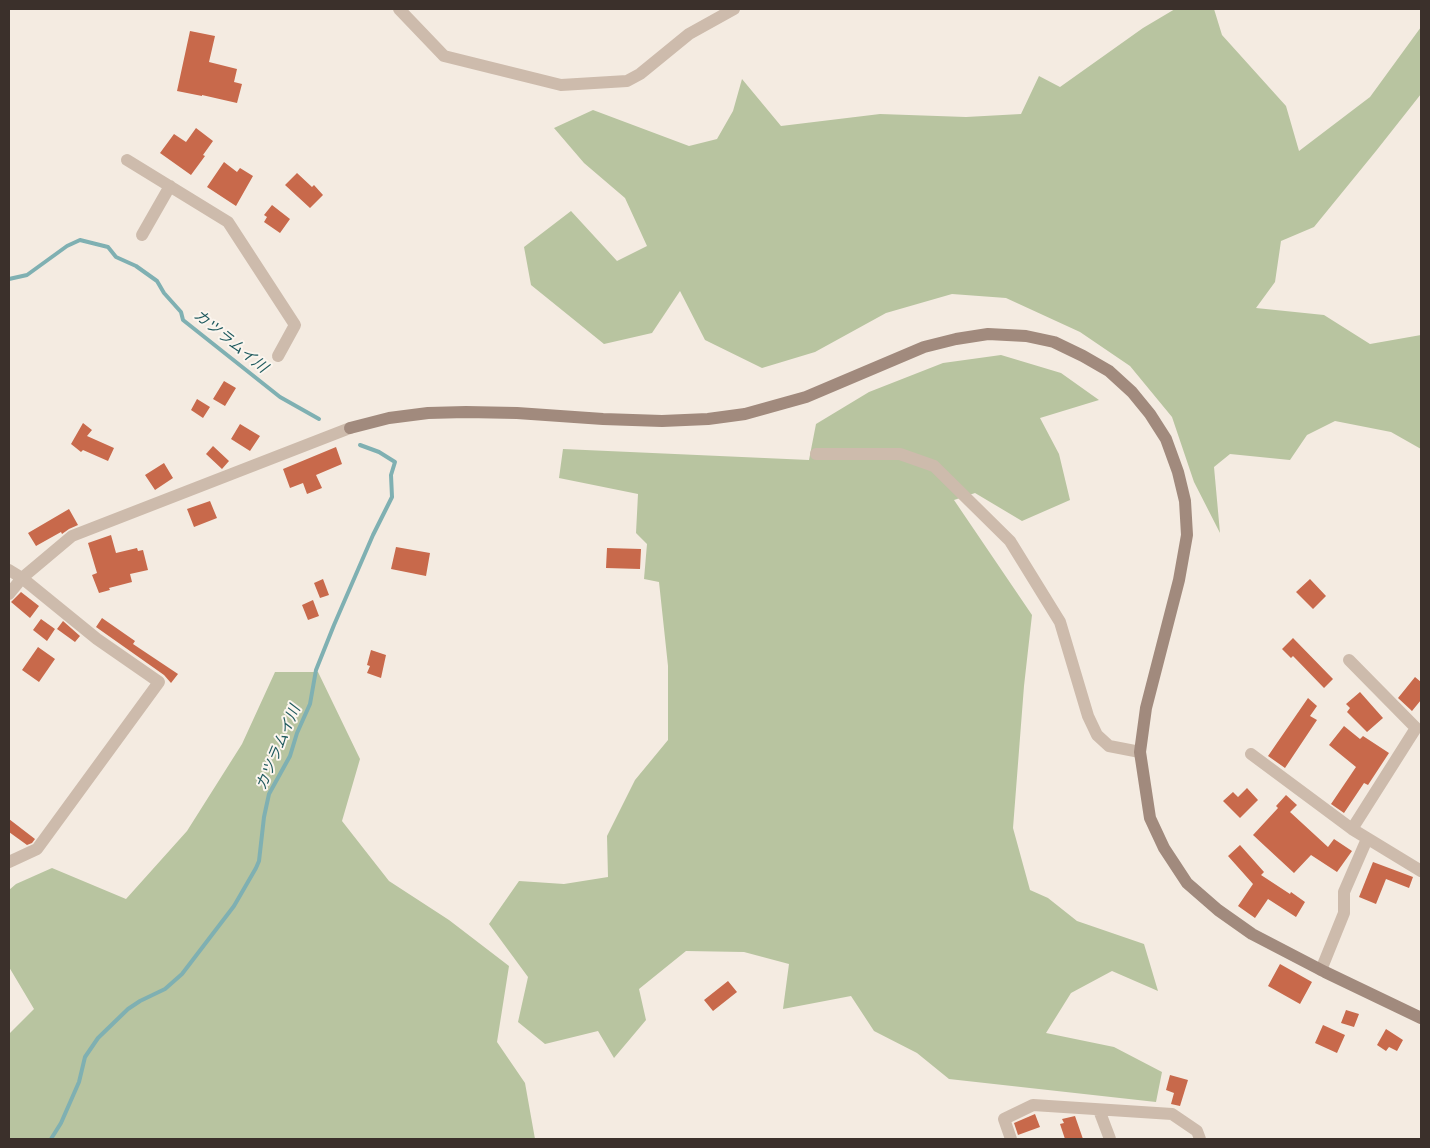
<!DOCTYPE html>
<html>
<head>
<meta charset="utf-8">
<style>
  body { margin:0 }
  #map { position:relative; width:1430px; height:1148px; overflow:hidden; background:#f4ebe1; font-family:"Sofia Sans Condensed",sans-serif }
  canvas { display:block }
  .frame { position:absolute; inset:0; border:10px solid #3b302b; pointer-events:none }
</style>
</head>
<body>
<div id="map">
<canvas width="1430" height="1148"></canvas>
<div class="frame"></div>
</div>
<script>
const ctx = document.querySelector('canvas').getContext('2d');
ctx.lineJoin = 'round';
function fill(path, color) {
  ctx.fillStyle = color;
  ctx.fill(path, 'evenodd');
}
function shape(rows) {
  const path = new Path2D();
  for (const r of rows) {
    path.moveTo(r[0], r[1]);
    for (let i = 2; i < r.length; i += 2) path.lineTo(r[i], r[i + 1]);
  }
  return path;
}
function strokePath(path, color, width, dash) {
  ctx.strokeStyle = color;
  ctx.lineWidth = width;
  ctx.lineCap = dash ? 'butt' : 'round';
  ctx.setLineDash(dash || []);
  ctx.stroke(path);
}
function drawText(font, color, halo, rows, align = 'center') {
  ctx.font = font + ' "Sofia Sans Condensed","Noto Sans JP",sans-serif';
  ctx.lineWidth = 4;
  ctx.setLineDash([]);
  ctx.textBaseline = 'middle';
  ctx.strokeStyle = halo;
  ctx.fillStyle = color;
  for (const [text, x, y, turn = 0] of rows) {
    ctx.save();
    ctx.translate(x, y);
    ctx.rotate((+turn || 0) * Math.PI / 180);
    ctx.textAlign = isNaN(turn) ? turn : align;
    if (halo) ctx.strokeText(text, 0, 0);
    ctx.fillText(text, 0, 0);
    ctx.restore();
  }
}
const green = shape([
  [1175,9,1214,9,1222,35,1286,106,1299,151,1370,97,1421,27,1421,94,1376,151,1314,227,1281,241,1275,282,1256,308,1324,315,1370,344,1421,335,1421,449,1391,432,1335,421,1307,435,1290,460,1230,454,1214,467,1220,533,1194,482,1172,417,1130,366,1080,332,1006,298,952,294,886,313,815,352,762,368,705,340,680,291,652,333,604,344,531,285,524,247,571,211,617,261,647,246,625,198,584,163,554,128,593,110,689,146,717,139,733,111,742,79,781,126,880,114,966,117,1021,114,1039,76,1060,87,1143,28],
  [1001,355,1061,373,1099,400,1040,418,1059,454,1070,500,1022,521,975,493,954,500,1032,615,1024,686,1013,828,1030,890,1048,898,1077,921,1144,944,1158,991,1112,971,1071,993,1046,1033,1114,1047,1162,1072,1156,1102,949,1079,917,1053,874,1031,851,996,783,1009,789,964,744,952,686,951,639,989,646,1020,614,1058,598,1031,545,1044,518,1022,528,977,489,924,519,881,564,884,608,877,607,836,635,780,668,740,668,666,659,582,644,579,647,544,636,533,638,494,559,478,563,449,809,460,816,424,869,392,943,363],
  [275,672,318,672,360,759,342,821,389,881,449,920,509,966,497,1042,525,1083,535,1139,9,1139,9,1034,34,1009,9,967,9,890,16,884,52,868,126,899,187,831,242,744]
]);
const stream = shape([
  [9,279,27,275,67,246,80,240,108,247,116,257,136,266,157,281,164,293,181,312,183,320,280,397,319,419],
  [51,1139,61,1123,79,1082,85,1057,98,1038,128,1009,140,1001,165,989,182,974,234,906,256,868,259,861,264,817,269,794,290,756,297,733,310,704,316,670,334,625,373,535,392,497,391,475,395,462,379,452,360,445]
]);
const building = shape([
  [190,31,215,36,209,62,237,69,234,82,242,84,237,103,202,95,202,96,177,91],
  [196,128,213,141,203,155,205,156,191,175,160,153,174,134,186,142],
  [224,162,237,172,240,168,253,176,236,206,207,187],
  [297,173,312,187,314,185,323,195,310,208,285,185],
  [272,205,290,219,280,233,264,222,267,217,264,215],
  [224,381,236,388,225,406,213,399],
  [197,399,210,407,203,418,191,410],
  [83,423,92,430,87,436,114,448,108,461,83,450,81,452,71,444],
  [240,424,260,436,250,451,231,439],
  [213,446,229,461,222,469,206,454],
  [336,447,342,464,316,475,322,488,307,494,303,483,290,488,283,469],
  [164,463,173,478,155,490,145,475],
  [210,501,217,518,194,527,187,509],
  [69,509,78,525,69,529,62,534,61,532,36,546,28,533],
  [111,535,116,553,137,548,138,551,143,550,148,570,130,574,132,582,109,588,110,590,99,593,92,575,97,573,88,543],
  [396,547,430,553,426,576,391,569],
  [607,548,641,549,640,569,606,568],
  [323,579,329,595,320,598,314,583],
  [1310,579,1326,596,1313,609,1296,592],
  [21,592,39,606,30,618,11,602],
  [313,600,319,616,308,620,302,605],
  [102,618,135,641,133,644,178,674,171,683,164,675,96,627],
  [41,619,55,629,47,641,33,630],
  [63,621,80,636,75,642,57,629],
  [1293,638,1333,679,1324,688,1293,656,1291,658,1282,649],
  [38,647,55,659,39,682,22,670],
  [371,650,386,655,381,678,367,673,370,666,367,665],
  [1415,677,1421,682,1421,700,1412,711,1398,698],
  [1360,692,1383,718,1367,732,1347,712,1350,708,1346,704],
  [1308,698,1317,706,1310,716,1317,720,1285,768,1268,756],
  [1344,726,1360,739,1363,736,1389,753,1368,785,1364,783,1344,813,1331,804,1356,767,1329,745],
  [1247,788,1258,800,1240,818,1223,801,1233,792,1238,797],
  [1286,795,1297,805,1290,812,1328,847,1334,839,1352,851,1337,872,1311,855,1294,873,1253,835,1278,808,1276,806],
  [9,819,35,839,32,843,27,845,9,832],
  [1240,845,1264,872,1261,875,1290,894,1291,892,1305,902,1296,917,1268,899,1255,918,1238,906,1253,884,1228,856],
  [1373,862,1413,877,1409,888,1386,879,1376,904,1359,897],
  [1280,964,1312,982,1300,1004,1268,986],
  [728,981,737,992,713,1011,704,1000],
  [1346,1010,1359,1014,1354,1027,1341,1023],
  [1323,1025,1345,1035,1337,1053,1315,1043],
  [1386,1029,1403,1040,1397,1051,1389,1047,1386,1051,1377,1045],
  [1170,1075,1188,1080,1180,1106,1171,1104,1174,1093,1166,1090],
  [1035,1114,1040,1127,1018,1135,1014,1123],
  [1075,1116,1083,1139,1065,1139,1060,1124,1064,1123,1062,1119]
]);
const street = shape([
  [399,9,444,56,561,85,627,81,640,74,689,34,734,9],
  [127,160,228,222,295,325,278,356],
  [142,235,170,186],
  [816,454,900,454,934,466,1010,541,1060,622,1088,716,1097,735,1109,746,1140,752],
  [9,570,22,578,97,639,159,682,37,849,9,862],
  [9,594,22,578,72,536,350,428],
  [1349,660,1416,728,1352,829],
  [1251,754,1352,829,1421,871],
  [1321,970,1344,913,1344,892,1367,839],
  [1099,1110,1110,1139],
  [1011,1139,1004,1119,1033,1105,1172,1114,1197,1131,1200,1139]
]);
const secondary = shape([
  [350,428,389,418,428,413,466,412,517,413,603,419,662,421,708,419,745,414,806,397,924,347,956,339,988,334,1026,336,1054,342,1083,356,1109,371,1132,392,1150,414,1166,439,1178,472,1185,501,1187,535,1179,580,1146,708,1140,752,1150,818,1164,848,1187,883,1218,910,1252,934,1325,972,1421,1018]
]);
const waterNames = [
  ["カツラムイ川",230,342,39],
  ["カツラムイ川",279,748,-67]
];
fill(green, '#b8c4a0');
strokePath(stream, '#7fb0b2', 4);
fill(building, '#c8694b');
strokePath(street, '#cdbbac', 12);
strokePath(secondary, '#a18a7d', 12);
drawText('italic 15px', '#1f5a5e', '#fbf5ee', waterNames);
</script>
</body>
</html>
